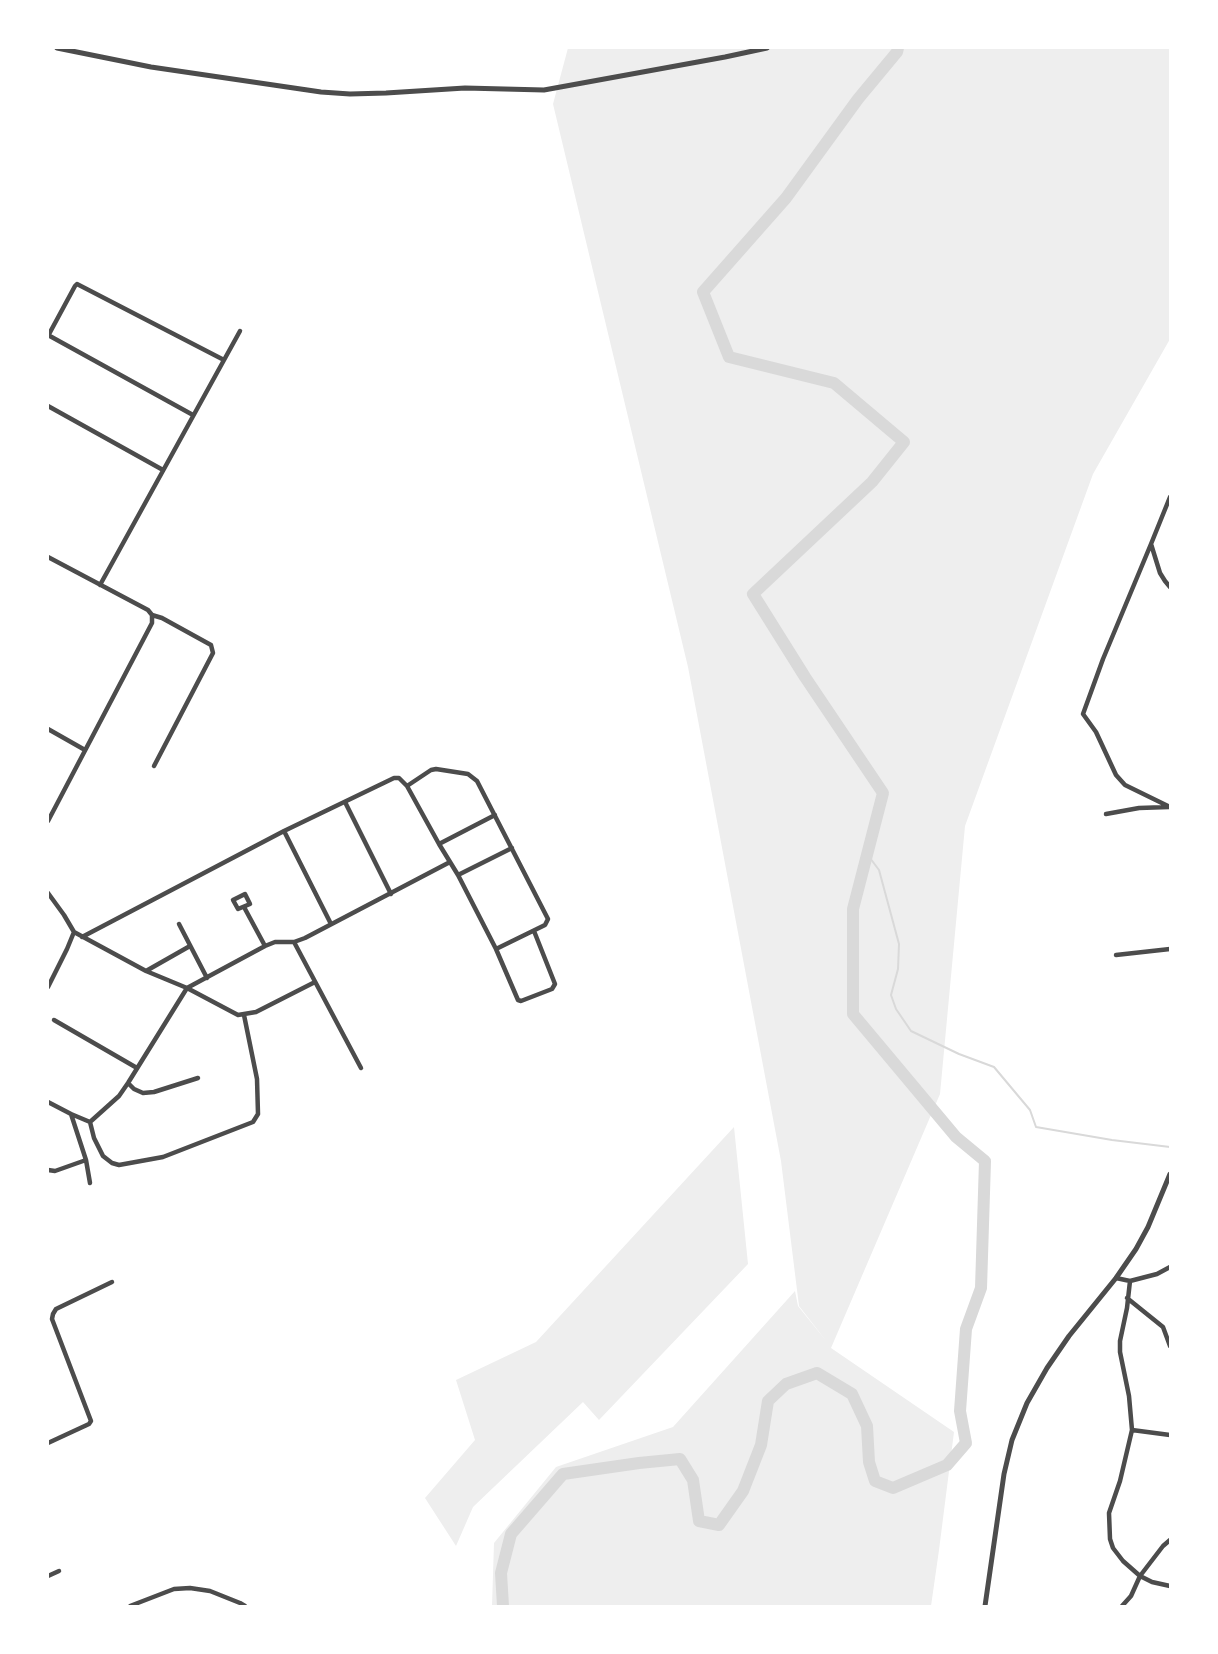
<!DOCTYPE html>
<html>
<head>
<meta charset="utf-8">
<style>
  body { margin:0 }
  #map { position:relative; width:1218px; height:1654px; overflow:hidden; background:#fff; font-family:"Varela Round",sans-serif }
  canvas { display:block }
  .frame { position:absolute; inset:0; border:49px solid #fff; pointer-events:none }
</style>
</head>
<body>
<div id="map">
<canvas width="1218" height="1654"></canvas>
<div class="frame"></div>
</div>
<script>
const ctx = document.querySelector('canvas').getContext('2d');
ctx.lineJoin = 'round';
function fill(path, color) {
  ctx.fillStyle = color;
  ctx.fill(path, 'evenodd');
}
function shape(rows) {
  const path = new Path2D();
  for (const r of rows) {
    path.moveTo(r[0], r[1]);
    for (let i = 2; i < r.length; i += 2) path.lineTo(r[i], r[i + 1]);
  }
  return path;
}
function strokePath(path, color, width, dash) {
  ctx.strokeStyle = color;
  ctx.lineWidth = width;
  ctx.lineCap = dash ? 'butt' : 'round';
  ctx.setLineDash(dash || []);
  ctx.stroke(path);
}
const green = shape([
  [568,48,1170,48,1170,339,1093,474,965,826,940,1094,831,1348,954,1432,939,1550,931,1606,492,1606,494,1543,556,1467,673,1427,795,1291,798,1306,827,1342,799,1306,781,1161,688,667,553,104],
  [734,1127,748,1264,599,1420,583,1402,473,1507,456,1546,425,1498,475,1440,456,1380,536,1342]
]);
const stream = shape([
  [867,854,879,870,899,944,898,969,891,995,896,1009,911,1031,959,1054,994,1067,1030,1110,1036,1127,1112,1140,1170,1147]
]);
const river = shape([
  [503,1606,501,1573,511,1534,563,1474,639,1463,680,1459,693,1480,699,1521,719,1525,743,1491,761,1445,768,1401,786,1384,817,1373,852,1394,867,1426,869,1462,875,1481,893,1488,947,1465,966,1443,960,1411,966,1329,981,1288,985,1161,956,1137,853,1014,853,909,883,793,805,677,753,594,872,482,904,442,834,383,729,357,703,292,786,198,858,99,897,52,898,48]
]);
const minor = shape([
  [48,335,193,415],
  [48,336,75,286,77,284,224,360],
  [48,406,163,470],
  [1170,497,1151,544,1160,573,1165,581,1170,587],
  [1151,544,1103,659,1083,714,1096,732,1116,775,1125,785,1170,807],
  [48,557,148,610,152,615,162,618,211,645,213,653,154,766],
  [100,585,240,331],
  [48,729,85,750],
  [407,786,431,770,436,769,468,774,477,781,548,919,545,925,496,949],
  [345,802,391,894],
  [1106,814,1139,808,1169,807],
  [48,821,152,623,152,615],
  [284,831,331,924],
  [439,844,495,815],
  [458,875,512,848],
  [48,893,64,915,74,932,146,971,187,988,238,1015,256,1012,315,982],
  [245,894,250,904,238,909,233,900,245,894],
  [244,907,265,946],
  [179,924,207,978],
  [82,937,284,831,394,778,399,778,407,786,439,844,458,875,496,949,518,1000,521,1001,552,989,555,984,534,931],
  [294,942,361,1068],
  [1116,955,1170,949],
  [146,971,190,946],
  [48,987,67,949,74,932],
  [54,1020,137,1068],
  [128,1083,134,1089,143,1093,154,1092,198,1078],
  [48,1102,71,1114,86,1160,90,1183],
  [71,1114,90,1122,119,1096,128,1083,187,988,265,946,275,942,294,942,305,938,450,862],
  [90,1122,94,1138,103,1156,112,1163,119,1165,163,1157,253,1122,258,1114,257,1079,244,1015],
  [48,1170,55,1171,86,1160],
  [1116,1278,1130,1281,1157,1274,1170,1267],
  [1130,1281,1127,1308,1120,1341,1120,1352,1129,1396,1132,1430,1120,1481,1109,1513,1110,1539,1113,1548,1123,1561,1140,1576,1152,1582,1170,1586],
  [1127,1298,1163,1327,1170,1346],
  [1132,1430,1170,1435],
  [48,1443,89,1424,91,1421,52,1319,53,1314,56,1309,112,1282],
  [48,1576,59,1571],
  [130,1606,174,1589,190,1588,210,1591,240,1603,245,1606],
  [1122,1606,1131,1596,1140,1576,1163,1546,1170,1540]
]);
const tertiary = shape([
  [57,48,151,67,321,92,350,94,386,93,465,88,544,90,725,57,767,48],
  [985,1606,1004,1474,1012,1440,1027,1403,1047,1368,1069,1336,1116,1278,1136,1249,1148,1227,1170,1174]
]);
fill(green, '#eee');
strokePath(stream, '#d9d9d9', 2);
strokePath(river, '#d9d9d9', 12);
strokePath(minor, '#4c4c4c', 4.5);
strokePath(tertiary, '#4c4c4c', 5);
</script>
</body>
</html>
